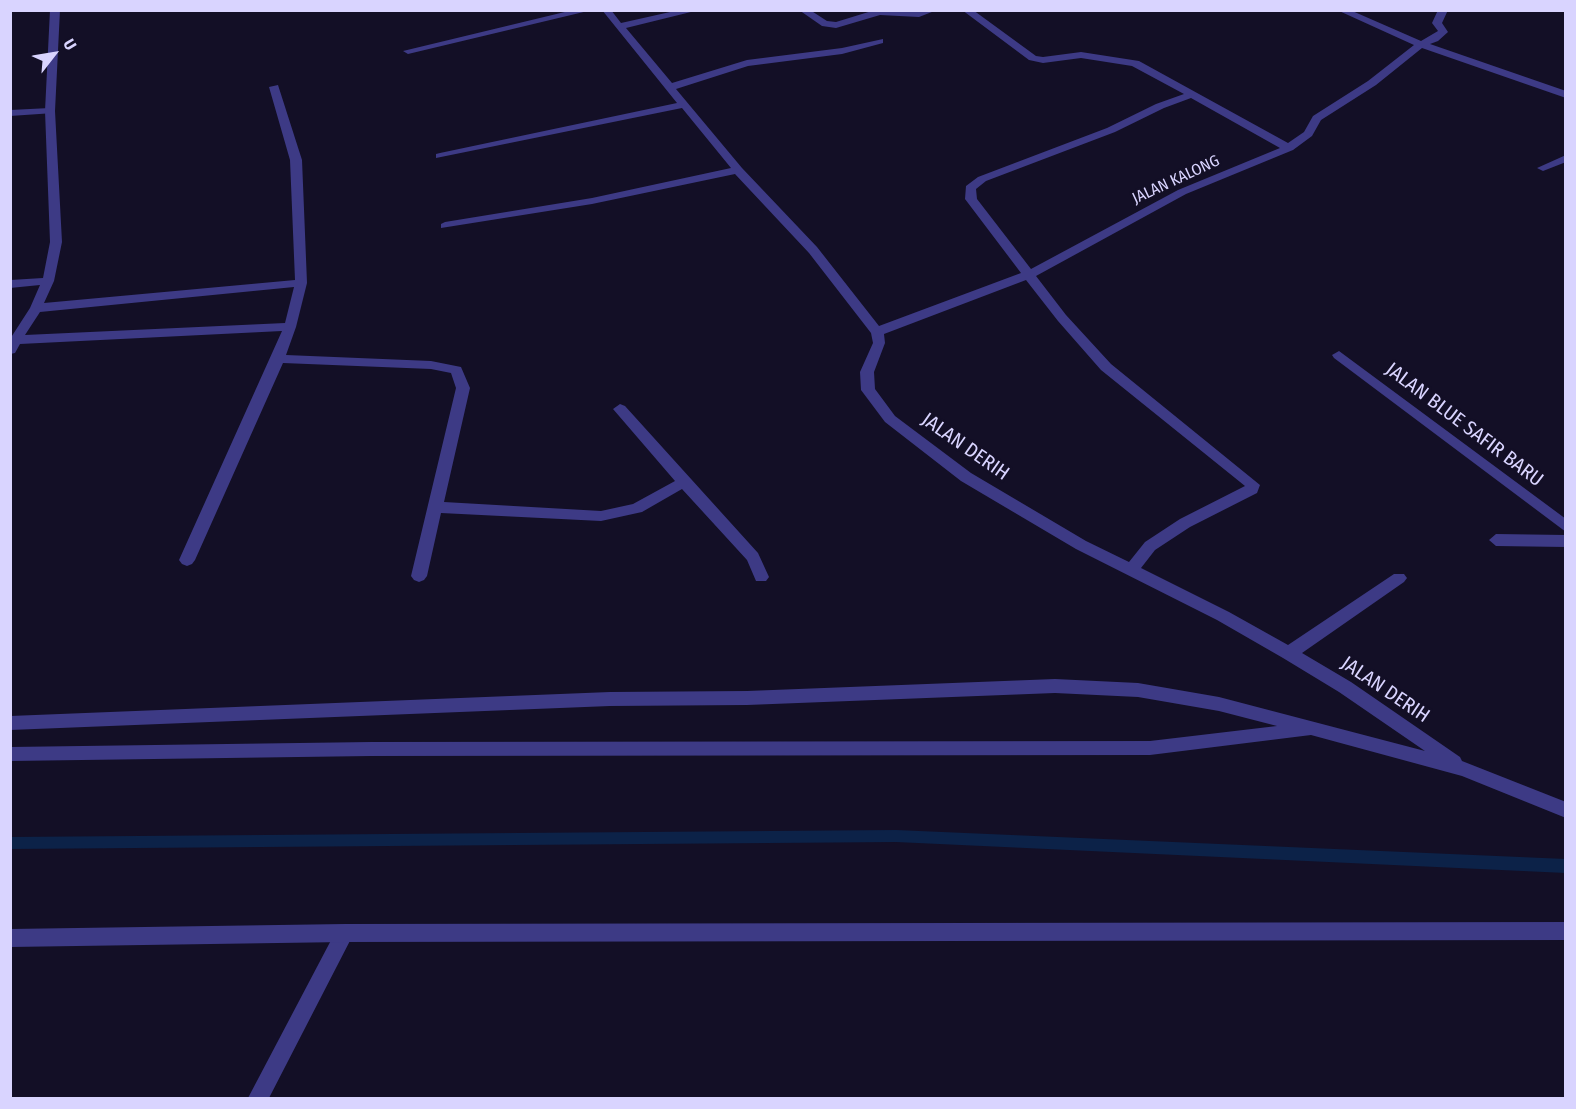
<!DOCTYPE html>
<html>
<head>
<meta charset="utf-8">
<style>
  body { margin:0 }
  #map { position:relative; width:1576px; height:1109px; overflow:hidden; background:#130f26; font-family:"Fira Sans Condensed",sans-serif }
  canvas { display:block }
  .frame { position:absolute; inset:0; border:12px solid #d9d4ff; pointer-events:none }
  .north { position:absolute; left:24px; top:24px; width:60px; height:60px; -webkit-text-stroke:4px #130f26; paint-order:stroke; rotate:59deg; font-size:16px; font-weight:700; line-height:24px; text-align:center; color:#d9d4ff }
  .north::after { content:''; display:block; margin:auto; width:21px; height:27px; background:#d9d4ff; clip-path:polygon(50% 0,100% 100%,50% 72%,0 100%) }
</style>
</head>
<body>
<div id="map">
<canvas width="1576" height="1109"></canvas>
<div class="frame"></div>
<div class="north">U</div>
</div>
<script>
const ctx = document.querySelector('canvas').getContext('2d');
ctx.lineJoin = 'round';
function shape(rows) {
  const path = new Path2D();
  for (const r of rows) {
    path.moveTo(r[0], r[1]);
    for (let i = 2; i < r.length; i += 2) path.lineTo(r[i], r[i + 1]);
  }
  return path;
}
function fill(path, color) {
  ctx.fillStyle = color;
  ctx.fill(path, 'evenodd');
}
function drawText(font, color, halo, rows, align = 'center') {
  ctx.font = font + ' "Fira Sans Condensed",sans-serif';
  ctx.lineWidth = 5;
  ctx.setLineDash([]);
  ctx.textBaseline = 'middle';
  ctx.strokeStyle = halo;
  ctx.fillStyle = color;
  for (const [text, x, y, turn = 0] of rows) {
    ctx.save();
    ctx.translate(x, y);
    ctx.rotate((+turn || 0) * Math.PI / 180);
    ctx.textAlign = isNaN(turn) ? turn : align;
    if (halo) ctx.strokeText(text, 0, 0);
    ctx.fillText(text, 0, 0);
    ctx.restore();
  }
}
const stream = shape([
  [896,830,1566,859,1566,873,896,842,10,849,10,837,896,830]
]);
const lane = shape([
  [50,108,55,111,54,113,10,116,10,110,50,108],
  [345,924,352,927,354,933,269,1098,248,1098,338,927,345,924]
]);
const street = shape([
  [50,10,60,10,55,111,62,242,54,281,44,303,295,280,290,160,269,87,278,85,302,160,307,283,296,327,286,355,431,361,461,367,470,388,444,502,601,511,633,504,675,481,613,409,620,404,625,406,758,553,769,577,766,581,756,581,747,560,682,489,642,512,601,521,441,513,427,576,424,580,419,582,414,580,411,576,456,388,451,373,431,369,283,363,195,560,192,564,187,566,182,564,179,560,282,331,20,344,15,353,10,354,10,339,30,308,40,285,10,288,10,280,43,278,50,242,45,111,50,10],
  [294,287,285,323,25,335,40,312,294,287],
  [573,10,592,10,408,54,403,51,573,10],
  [602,10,611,10,621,23,679,10,699,10,626,28,672,83,747,60,842,48,883,39,883,43,842,54,748,66,676,89,742,168,817,247,879,326,1021,273,965,199,966,186,978,177,1107,128,1156,104,1184,94,1132,66,1081,58,1043,63,1029,60,962,10,973,10,1036,56,1043,57,1081,52,1139,61,1288,143,1304,132,1313,116,1368,81,1414,45,1337,10,1350,10,1421,41,1438,31,1432,23,1438,10,1448,10,1442,23,1448,32,1438,41,1430,44,1566,91,1566,98,1422,48,1376,85,1321,120,1312,136,1293,150,1186,194,1036,276,1066,315,1111,364,1260,485,1257,493,1190,527,1155,550,1141,568,1229,612,1288,645,1394,574,1404,574,1407,578,1404,582,1302,653,1351,682,1460,757,1462,761,1566,802,1566,818,1462,776,1311,735,1150,755,371,756,10,761,10,747,371,742,1150,741,1277,726,1219,711,1138,697,1055,693,747,705,610,706,10,730,10,716,610,692,747,691,1055,679,1138,683,1219,697,1425,751,1339,692,1283,658,1217,620,1076,549,961,481,885,422,861,390,860,372,873,343,871,333,809,253,735,174,592,204,441,228,441,224,445,222,592,198,731,168,682,108,436,158,436,154,440,153,677,103,602,10],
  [1191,98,1280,148,1178,190,1031,269,977,199,976,189,986,181,1115,132,1164,108,1191,98],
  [1026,280,1058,321,1101,370,1245,486,1180,519,1145,542,1129,562,1086,541,971,473,895,416,875,389,874,372,885,343,884,334,1026,280],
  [799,10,810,10,827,21,836,22,875,10,937,10,919,17,880,15,836,28,822,26,799,10],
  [1566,155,1566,162,1543,171,1537,168,1566,155],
  [1339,351,1566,519,1566,532,1334,358,1332,355,1339,351],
  [1496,534,1566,535,1566,547,1496,546,1489,540,1496,534],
  [1566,922,1566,940,345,942,10,947,10,929,345,924,1566,922]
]);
const farStreetnames = [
  ["JALAN KALONG",1176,180,-25]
];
const streetNames = [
  ["JALAN BLUE SAFIR BARU",1464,425,37],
  ["JALAN DERIH",965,447,35],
  ["JALAN DERIH",1385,690,34]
];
fill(stream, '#0c2248');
fill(lane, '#3d3a85');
fill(street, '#3d3a85');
drawText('16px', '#d9d4ff', '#130f26', farStreetnames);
drawText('20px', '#d9d4ff', '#130f26', streetNames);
</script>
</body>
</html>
